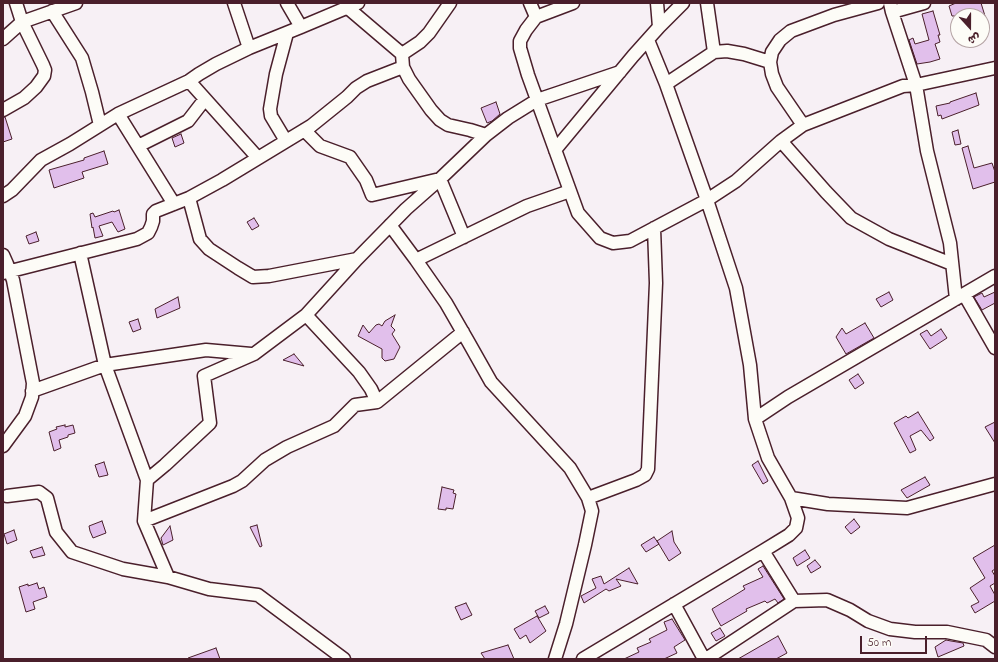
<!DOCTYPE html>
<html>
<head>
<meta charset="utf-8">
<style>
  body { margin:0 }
  #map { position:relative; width:998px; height:662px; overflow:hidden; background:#f7f0f5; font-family:"Indie Flower","Playpen Sans Arabic",sans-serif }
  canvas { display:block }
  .frame { position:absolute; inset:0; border:4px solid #4a1f2b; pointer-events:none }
  .north { position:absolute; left:950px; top:8px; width:40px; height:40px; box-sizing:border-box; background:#fdfcf7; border:1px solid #b5a4a5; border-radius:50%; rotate:159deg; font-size:11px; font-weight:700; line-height:16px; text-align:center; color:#4a1f2b }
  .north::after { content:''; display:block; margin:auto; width:14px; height:18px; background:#4a1f2b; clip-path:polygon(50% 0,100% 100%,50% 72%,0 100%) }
  .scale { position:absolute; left:860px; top:636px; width:67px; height:18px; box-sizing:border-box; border:2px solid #4a1f2b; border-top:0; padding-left:5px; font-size:12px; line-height:14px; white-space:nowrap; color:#4a1f2b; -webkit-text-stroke:3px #fdfcf7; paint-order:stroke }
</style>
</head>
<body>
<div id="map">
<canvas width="998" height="662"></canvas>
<div class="frame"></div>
<div class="north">ش</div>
<div class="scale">50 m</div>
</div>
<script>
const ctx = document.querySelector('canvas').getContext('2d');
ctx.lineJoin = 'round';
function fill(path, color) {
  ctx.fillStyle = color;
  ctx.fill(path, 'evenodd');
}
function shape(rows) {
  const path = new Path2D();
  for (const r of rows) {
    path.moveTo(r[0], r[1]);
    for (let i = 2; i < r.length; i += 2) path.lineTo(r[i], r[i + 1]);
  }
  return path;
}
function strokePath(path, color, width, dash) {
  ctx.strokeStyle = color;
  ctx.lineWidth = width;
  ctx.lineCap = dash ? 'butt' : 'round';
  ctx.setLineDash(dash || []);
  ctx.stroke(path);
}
const building = shape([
  [956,3,981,3,985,16,952,16,949,6,956,3],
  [933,11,940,35,938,35,940,42,935,44,940,59,930,62,917,64,909,40,913,38,915,44,929,40,922,14,933,11],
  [976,93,979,105,942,119,941,115,938,116,936,106,950,103,950,102,976,93],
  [496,102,500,114,492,121,487,123,481,108,496,102],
  [3,117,5,117,12,139,3,142,3,117],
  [958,130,961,144,955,145,952,132,958,130],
  [181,134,184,143,175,147,172,138,181,134],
  [968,146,974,168,992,163,995,172,995,182,973,189,962,148,968,146],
  [104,151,108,164,82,172,84,178,54,188,49,170,84,160,84,158,104,151],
  [119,210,125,229,118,232,112,222,99,226,103,236,95,238,93,227,92,228,90,214,93,213,95,217,113,211,114,212,119,210],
  [254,218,259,226,252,230,247,222,254,218],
  [36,232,39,241,29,244,26,236,36,232],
  [889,292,893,300,881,307,876,299,889,292],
  [995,292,995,303,982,310,974,297,982,293,984,297,995,292],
  [178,297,180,308,157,318,155,309,178,297],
  [395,315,391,326,395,330,392,334,400,347,394,359,385,361,382,358,382,349,358,336,363,325,369,333,376,325,379,324,382,326,385,321,395,315],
  [138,319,141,329,133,332,129,322,138,319],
  [865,323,874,338,846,354,836,337,842,328,846,334,865,323],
  [941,329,947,338,930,349,920,334,927,330,931,336,941,329],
  [294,354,304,366,283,360,294,354],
  [858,374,864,383,855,389,849,380,858,374],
  [918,412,934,438,930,441,921,430,910,436,916,450,910,453,894,423,906,416,908,418,918,412],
  [995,422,995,443,985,427,995,422],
  [65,425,65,427,73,425,75,433,68,435,68,437,59,440,61,448,54,451,49,432,57,429,56,427,65,425],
  [758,461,768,481,763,484,752,465,758,461],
  [104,462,108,475,99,477,95,465,104,462],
  [925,477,930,485,907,498,901,490,925,477],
  [442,487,454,490,453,493,456,494,453,509,446,508,446,510,438,509,442,487],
  [854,519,860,527,851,534,845,527,854,519],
  [102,521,106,533,93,538,90,531,89,526,102,521],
  [257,525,262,546,260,547,250,527,257,525],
  [170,526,173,540,163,545,161,538,170,526],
  [14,530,17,540,7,544,4,534,14,530],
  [672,531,674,542,681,553,669,561,657,541,672,531],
  [654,537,659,544,646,552,641,545,654,537],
  [995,545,995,569,992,571,995,576,995,583,990,586,995,595,995,601,975,613,971,606,979,602,970,588,985,578,973,558,995,545],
  [42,547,45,555,33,558,30,551,42,547],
  [805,550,810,558,797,566,793,558,805,550],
  [815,560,821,567,811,573,807,566,815,560],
  [763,566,784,599,778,603,775,599,767,603,765,601,746,609,747,611,721,626,716,617,712,609,745,589,743,586,763,577,758,569,763,566],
  [629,568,638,584,616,579,621,586,609,591,606,589,584,603,581,596,596,588,592,579,601,576,604,584,629,568],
  [37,583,39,589,44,587,47,597,33,602,35,609,26,612,19,587,28,584,28,586,37,583],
  [466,603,472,615,461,620,455,607,466,603],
  [545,606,549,613,539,618,535,611,545,606],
  [537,616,546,631,530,643,526,635,520,639,514,629,537,616],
  [672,619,685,640,674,647,677,653,664,659,624,659,639,652,637,648,651,642,649,639,667,630,664,622,672,619],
  [720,628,725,636,716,641,711,633,720,628],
  [778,636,787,653,776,659,738,659,778,636],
  [946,640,951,641,963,643,964,646,938,657,935,647,946,640],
  [508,645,514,659,485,659,481,653,508,645],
  [216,648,220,659,188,659,188,658,216,648]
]);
const minor = shape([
  [234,3,249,48],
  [287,3,301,27],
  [347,3,348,8,402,54,403,67,409,79,431,110,440,120,448,125,470,130,486,135,508,118,537,100,620,72],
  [530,3,536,17],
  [573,3,536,17,526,30,520,41,520,48,528,75,578,213,600,238,613,243,630,241,707,200,736,181,781,141,803,125,903,86,916,85,995,68],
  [657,3,659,27],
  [707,3,714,52],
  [890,3,892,12,916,85,927,151,950,243,956,299],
  [52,11,82,58,92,92,100,125],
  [892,12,924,3],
  [3,39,22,22,76,3],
  [648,40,666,84,707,200,736,288,750,365,755,419],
  [402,54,420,42,429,33,450,3],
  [189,81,258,158],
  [666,84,714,52,727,51,744,54,770,62],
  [3,110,24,98,36,87,44,76,45,70,43,65,22,22,16,3],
  [118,114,174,204],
  [803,125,777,87,772,74,770,62,772,52,780,40,791,31,834,15,878,3],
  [304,130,320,146,350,157,366,180,372,195,440,179,464,237],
  [286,141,271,116,270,109,276,74,287,33],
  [781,141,826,192,851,218,889,239,952,264],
  [138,146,188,121,205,99],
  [555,150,633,56,659,27,683,3],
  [3,196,12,190,41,160,70,144,118,114,189,81,199,74,216,64,249,48,301,27,358,3],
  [189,198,200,239,209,249,238,268,253,277,269,276,357,259],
  [390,225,416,260,446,303,469,343,491,382,570,468,588,498,592,511,585,545,566,624,555,659],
  [80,253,105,365,147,480,144,521,168,577,209,589,258,595,344,659],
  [3,255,7,264,13,280,33,383,32,397,25,416,3,446],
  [416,260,527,206,570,191],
  [3,273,137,239,148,233,151,227,153,221,153,214,156,211,189,198,222,180,311,126,347,97,356,88,367,81,403,67],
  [964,294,995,348],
  [306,315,359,372,371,389,377,402],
  [32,391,105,365,206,350,251,354],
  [147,480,165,465,210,423,204,376,254,354,306,315,357,259,406,209,440,179,486,135],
  [7,496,39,492,47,498,56,532,72,552,123,569,168,577],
  [588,498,636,480,645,475,648,469,656,283,654,228],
  [791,498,828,504,907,508,995,484],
  [144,521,233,486,242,481,265,460,287,447,334,426,355,405,377,402,463,332],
  [763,551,794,601],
  [674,604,704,659],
  [583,659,763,551,789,535,796,528,798,518,791,498,768,458,755,419,788,397,995,276],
  [706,659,794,601,827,600,850,610,868,621,890,629,915,632,947,632,986,640,995,647]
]);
fill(building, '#e1bfeb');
strokePath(building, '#4a1f2b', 1);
strokePath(minor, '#4a1f2b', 15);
strokePath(minor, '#fdfcf7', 12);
</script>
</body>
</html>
